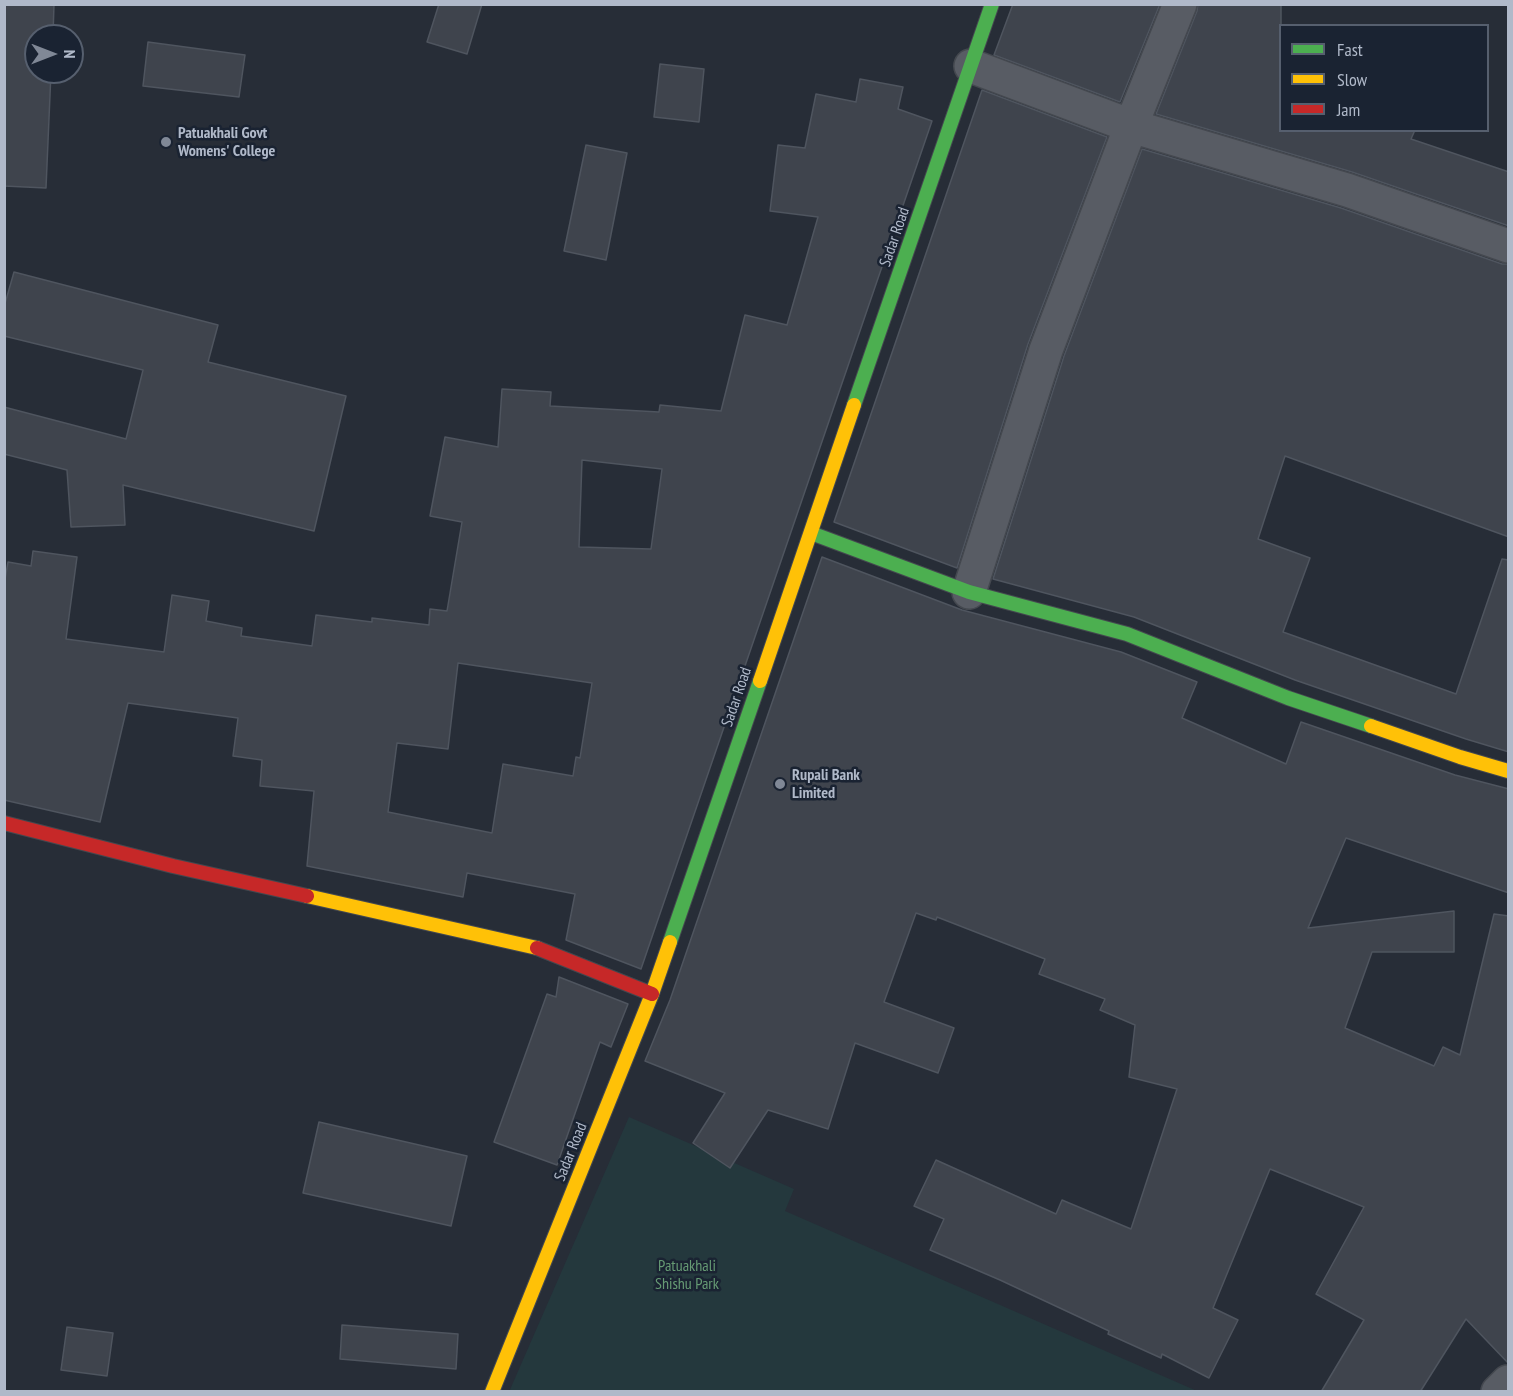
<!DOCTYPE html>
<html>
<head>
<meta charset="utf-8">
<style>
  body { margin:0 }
  #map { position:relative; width:1513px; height:1396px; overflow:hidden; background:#272d37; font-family:"PT Sans Narrow",sans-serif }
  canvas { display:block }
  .frame { position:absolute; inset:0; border:6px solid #b0b9c9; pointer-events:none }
  .legend { position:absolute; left:1279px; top:24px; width:210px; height:108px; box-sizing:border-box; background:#1a2332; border:2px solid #565f6e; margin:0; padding:8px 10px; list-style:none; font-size:18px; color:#b0b9c9 }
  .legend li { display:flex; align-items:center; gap:12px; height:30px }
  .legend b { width:30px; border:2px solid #565f6e }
  .north { position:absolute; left:24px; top:24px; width:60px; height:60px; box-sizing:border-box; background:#1a2332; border:2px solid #565f6e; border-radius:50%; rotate:90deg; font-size:16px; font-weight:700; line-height:24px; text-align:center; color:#b0b9c9 }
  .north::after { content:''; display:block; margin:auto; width:21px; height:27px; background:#808896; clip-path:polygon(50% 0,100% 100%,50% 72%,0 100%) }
</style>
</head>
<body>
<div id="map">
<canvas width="1513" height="1396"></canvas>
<div class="frame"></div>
<ul class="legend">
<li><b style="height:8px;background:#4caf50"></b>Fast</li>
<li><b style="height:8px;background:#ffc107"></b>Slow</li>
<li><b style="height:8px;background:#c62828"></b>Jam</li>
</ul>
<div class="north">N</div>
</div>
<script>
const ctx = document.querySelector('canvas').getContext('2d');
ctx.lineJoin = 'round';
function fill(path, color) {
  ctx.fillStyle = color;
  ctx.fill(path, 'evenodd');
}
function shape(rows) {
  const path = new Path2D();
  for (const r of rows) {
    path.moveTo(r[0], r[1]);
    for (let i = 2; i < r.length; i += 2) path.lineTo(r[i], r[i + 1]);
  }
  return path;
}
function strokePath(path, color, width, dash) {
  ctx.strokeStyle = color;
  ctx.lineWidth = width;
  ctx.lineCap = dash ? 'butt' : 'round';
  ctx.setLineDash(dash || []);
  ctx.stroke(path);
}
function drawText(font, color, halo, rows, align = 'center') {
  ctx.font = font + ' "PT Sans Narrow",sans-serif';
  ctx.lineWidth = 5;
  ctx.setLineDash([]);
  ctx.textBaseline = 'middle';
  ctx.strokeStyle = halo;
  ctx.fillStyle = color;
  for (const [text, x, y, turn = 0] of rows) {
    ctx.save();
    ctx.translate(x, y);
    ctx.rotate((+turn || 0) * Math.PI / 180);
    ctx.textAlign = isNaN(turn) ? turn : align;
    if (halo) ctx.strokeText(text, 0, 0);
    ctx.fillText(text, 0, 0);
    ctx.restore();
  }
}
const green = shape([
  [629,1117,794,1189,785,1211,1197,1391,509,1392]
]);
const building = shape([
  [4,4,54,4,53,36,36,36,36,72,51,72,46,188,4,186,4,4],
  [439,4,482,4,467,54,427,42,439,4],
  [1013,4,1160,4,1120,102,994,55,1013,4],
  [1198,4,1281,4,1281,130,1415,130,1411,139,1509,172,1509,226,1352,172,1156,114,1197,11,1198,4],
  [148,42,245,55,239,97,143,86,148,42],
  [660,64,704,69,699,122,654,117,660,64],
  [860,79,903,87,898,109,932,121,641,969,566,940,575,894,467,873,463,897,307,866,314,791,260,786,262,760,233,756,238,718,128,703,100,822,4,800,4,585,8,562,31,566,33,551,77,557,66,639,164,652,172,595,209,601,206,621,242,628,241,636,312,646,316,615,372,622,372,618,429,625,430,609,447,611,462,522,430,516,445,437,498,447,502,389,551,392,550,406,659,412,660,405,721,411,745,315,787,325,818,217,770,211,778,145,805,148,816,94,856,102,860,79],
  [582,460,662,469,651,549,579,547,582,460],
  [458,663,592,683,580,758,576,757,573,776,503,764,492,833,388,812,397,743,448,749,458,663],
  [982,90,1107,137,1028,344,957,568,834,522,982,90],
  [586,145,627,153,606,260,564,251,586,145],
  [1142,149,1341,208,1502,264,1509,264,1509,537,1285,456,1258,539,1310,558,1283,632,1456,694,1502,559,1509,560,1509,752,1466,739,1295,680,1134,617,993,579,1064,356,1142,149],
  [14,272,218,325,208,362,346,396,314,531,123,485,125,525,71,527,67,470,4,454,4,407,126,439,143,370,4,336,4,307,14,272],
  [822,557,962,610,1121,652,1197,682,1182,718,1286,764,1301,722,1455,775,1509,789,1509,893,1346,838,1308,928,1454,911,1454,952,1372,952,1345,1028,1434,1066,1443,1047,1460,1055,1494,914,1509,916,1509,1364,1466,1319,1420,1392,1321,1392,1364,1320,1316,1294,1364,1207,1270,1169,1213,1308,1238,1320,1209,1378,1162,1354,1161,1358,1108,1334,1109,1331,1000,1280,930,1250,944,1219,914,1206,936,1160,1056,1214,1062,1200,1131,1229,1177,1089,1129,1077,1135,1025,1100,1010,1105,999,1039,974,1045,959,937,917,936,920,916,913,884,1002,954,1028,938,1073,855,1043,828,1129,768,1110,730,1168,693,1143,725,1093,645,1061,670,1000,822,557],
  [559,977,628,1004,611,1047,600,1042,557,1165,494,1142,547,994,556,997,559,977],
  [319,1122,467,1156,451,1226,303,1193,319,1122],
  [342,1325,458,1334,456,1369,340,1359,342,1325],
  [67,1327,113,1333,107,1376,61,1370,67,1327]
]);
const street = shape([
  [971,66,1131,126,1347,190,1508,246],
  [969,592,1046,350,1131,126,1180,4],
  [1498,1392,1508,1382]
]);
const fast = shape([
  [854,405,992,4],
  [811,533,969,592,1127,634,1288,698,1371,726],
  [670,942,760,681]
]);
const slow = shape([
  [760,681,854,405],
  [1371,726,1460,757,1508,771],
  [307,896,537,948],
  [492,1392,652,994,670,942]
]);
const jam = shape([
  [4,823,173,866,307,896],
  [537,948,652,994]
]);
const markers = [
  [166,142,6,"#808896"],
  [780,784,6,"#808896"]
];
const poiNames = [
  ["Patuakhali Govt",178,133],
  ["Womens' College",178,151],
  ["Rupali Bank",792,775],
  ["Limited",792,793]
];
const streetNames = [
  ["Sadar Road",895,237,-71],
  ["Sadar Road",737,697,-71],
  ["Sadar Road",571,1152,-68]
];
const parkNames = [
  ["Patuakhali",687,1266],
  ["Shishu Park",687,1284]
];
fill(green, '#24383d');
fill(building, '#3f444d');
strokePath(building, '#4f555f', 1.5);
strokePath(street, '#44484f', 36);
strokePath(fast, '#44484f', 16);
strokePath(slow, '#44484f', 16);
strokePath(jam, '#44484f', 16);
strokePath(street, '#585c64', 33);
strokePath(fast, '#4caf50', 14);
strokePath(slow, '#ffc107', 14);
strokePath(jam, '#c62828', 14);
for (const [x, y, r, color] of markers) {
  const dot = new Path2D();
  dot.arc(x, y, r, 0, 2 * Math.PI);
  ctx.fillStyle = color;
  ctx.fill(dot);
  strokePath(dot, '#1a2332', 2);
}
drawText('bold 16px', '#b0b9c9', '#1a2332', poiNames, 'left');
drawText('16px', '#b0b9c9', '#1a2332', streetNames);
drawText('16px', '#669b74', '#1a2332', parkNames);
</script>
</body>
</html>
